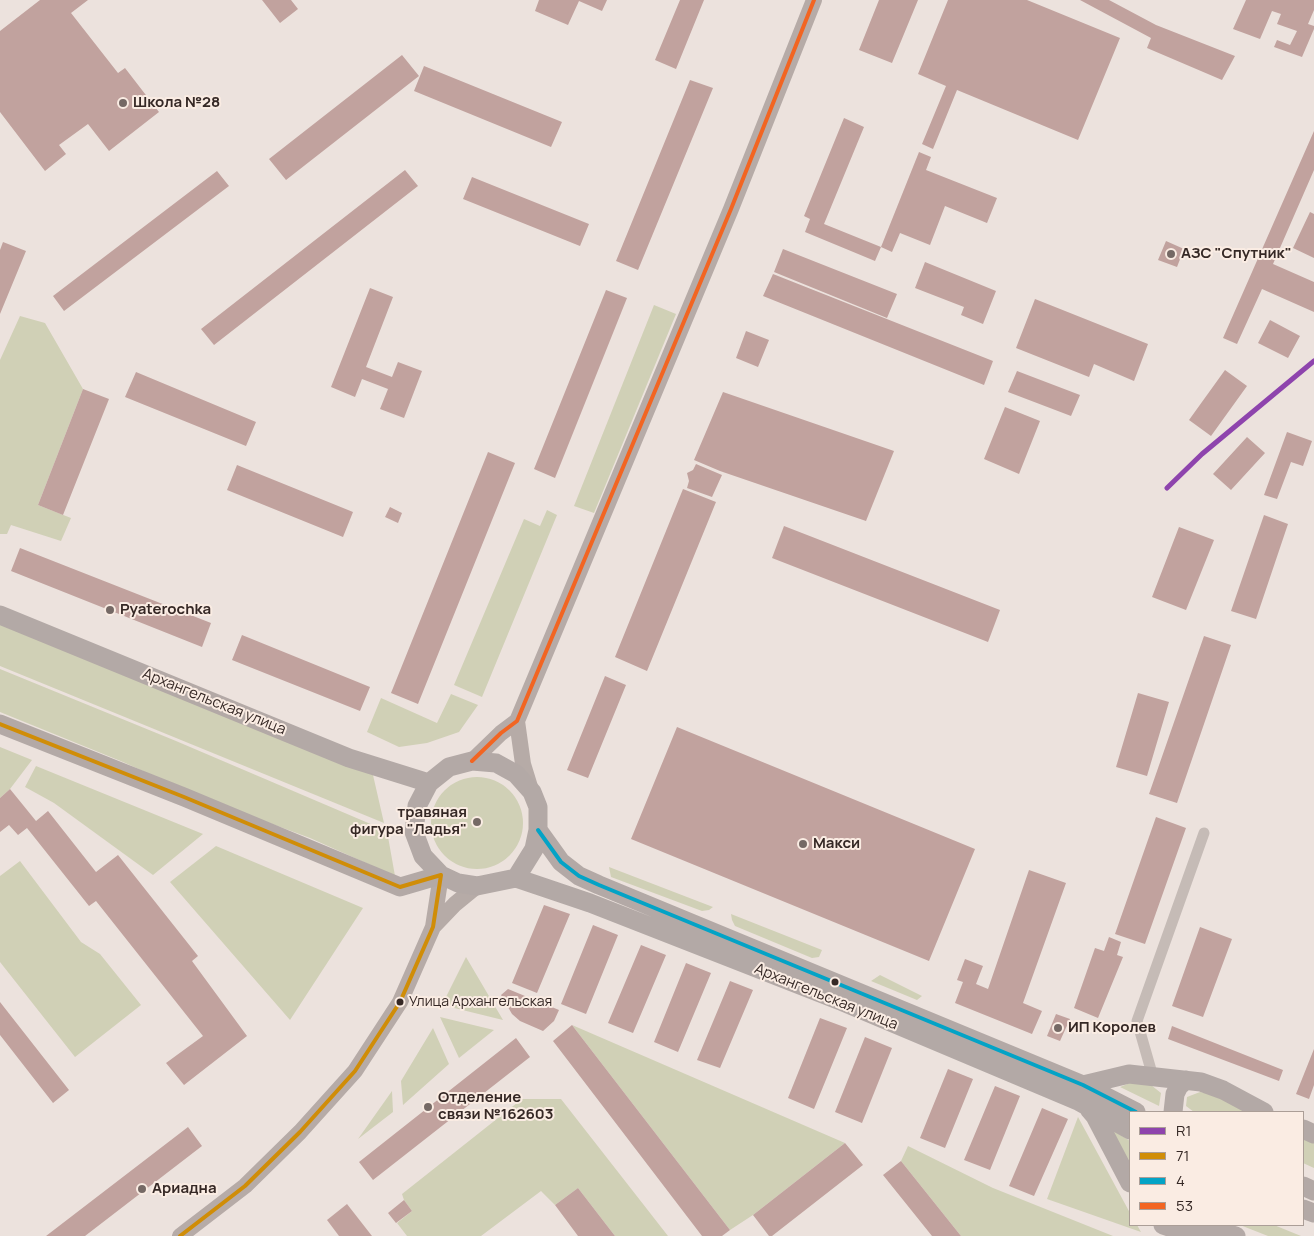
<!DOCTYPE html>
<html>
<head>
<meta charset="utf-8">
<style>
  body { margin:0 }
  #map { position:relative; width:1314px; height:1236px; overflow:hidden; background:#ece2dd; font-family:Manrope,sans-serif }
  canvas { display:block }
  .legend { position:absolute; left:1129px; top:1111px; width:175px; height:115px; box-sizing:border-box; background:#faece3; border:1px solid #ab9e97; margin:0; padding:6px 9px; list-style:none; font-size:15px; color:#352825 }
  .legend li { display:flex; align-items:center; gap:10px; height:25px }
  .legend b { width:25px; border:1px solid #ab9e97 }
</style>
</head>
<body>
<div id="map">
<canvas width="1314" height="1236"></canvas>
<ul class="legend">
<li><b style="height:6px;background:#8e44ad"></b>R1</li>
<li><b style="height:6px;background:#d08d07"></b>71</li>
<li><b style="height:6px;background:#03a3c6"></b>4</li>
<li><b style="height:6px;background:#f26522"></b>53</li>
</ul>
</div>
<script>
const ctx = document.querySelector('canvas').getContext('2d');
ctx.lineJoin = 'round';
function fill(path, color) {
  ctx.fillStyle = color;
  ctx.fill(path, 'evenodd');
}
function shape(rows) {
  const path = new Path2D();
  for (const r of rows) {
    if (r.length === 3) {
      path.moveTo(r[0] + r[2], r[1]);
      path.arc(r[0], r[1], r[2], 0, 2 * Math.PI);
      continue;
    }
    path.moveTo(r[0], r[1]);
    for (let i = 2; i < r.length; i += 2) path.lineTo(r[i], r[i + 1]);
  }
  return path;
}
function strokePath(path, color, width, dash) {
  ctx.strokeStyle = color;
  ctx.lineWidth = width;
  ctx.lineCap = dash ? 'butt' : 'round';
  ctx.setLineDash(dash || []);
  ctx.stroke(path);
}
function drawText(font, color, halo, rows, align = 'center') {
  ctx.font = font + ' Manrope,sans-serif';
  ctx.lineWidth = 4;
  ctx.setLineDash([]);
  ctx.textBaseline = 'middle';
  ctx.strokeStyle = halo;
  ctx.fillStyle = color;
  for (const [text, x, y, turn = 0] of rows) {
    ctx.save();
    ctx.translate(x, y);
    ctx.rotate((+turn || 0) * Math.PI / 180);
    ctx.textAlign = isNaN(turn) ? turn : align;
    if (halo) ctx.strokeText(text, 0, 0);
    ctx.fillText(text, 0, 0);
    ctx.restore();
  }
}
const green = shape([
  [654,305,676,314,594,513,574,506],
  [20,316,45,323,83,389,38,505,71,518,61,541,11,525,7,534,0,534,0,360],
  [547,510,557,515,482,697,454,685,524,519,540,526],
  [0,624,373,775,384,823,0,666],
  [0,669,176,741,387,831,395,876,310,838,202,798,123,762,0,712],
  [451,694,478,705,459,732,427,743,399,747,367,732,381,698,437,723],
  [0,747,32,760,10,789,0,798],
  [36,766,203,834,153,875,54,803,25,787],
  [477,823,46],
  [216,846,363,908,290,1020,170,882],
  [20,861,81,942,100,954,141,1005,75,1057,0,962,0,876],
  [609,867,713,907,709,910,702,911,611,877],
  [731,914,822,950,819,957,812,958,735,926,732,920],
  [466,957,503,1020,442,1005],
  [880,975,922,996,917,1000,871,981],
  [440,1017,494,1030,459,1058],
  [572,1025,845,1143,753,1215,730,1230],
  [433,1028,449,1064,403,1105,401,1081],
  [1135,1081,1146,1081,1161,1093,1159,1106,1120,1087],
  [392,1091,393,1112,358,1139],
  [1200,1092,1222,1096,1251,1112,1194,1112,1186,1106,1187,1097],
  [522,1099,561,1099,668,1236,615,1236,578,1188,555,1205,541,1191,481,1236,407,1236,397,1223,412,1211,404,1200,402,1194],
  [1078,1117,1130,1213,1130,1225,1137,1225,1141,1232,1047,1199],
  [1111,1129,1130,1141,1130,1170],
  [1303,1137,1314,1141,1314,1168,1303,1163],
  [908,1146,993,1188,1113,1236,961,1236,901,1161],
  [1240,1225,1274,1225,1301,1236,1268,1236]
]);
const building = shape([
  [40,0,88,0,71,13,118,73,125,68,159,112,109,151,88,124,59,145,66,154,45,171,0,112,0,31],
  [262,0,291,0,298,9,280,23],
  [539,0,607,0,602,11,579,1,568,25,535,11],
  [680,0,704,0,676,69,655,60],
  [879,0,918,0,892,63,859,50],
  [948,0,1027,0,1120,38,1078,140,957,90,933,149,922,144,946,86,918,74],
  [1080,0,1109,0,1156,25,1235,56,1222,80,1147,48,1151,38],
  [1246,0,1314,0,1314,10,1308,24,1314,26,1314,29,1302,57,1274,47,1277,40,1290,45,1297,31,1277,24,1281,14,1272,11,1260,39,1233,29],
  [402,55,419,76,286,180,269,159],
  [424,66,562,122,551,147,414,91],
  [690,80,713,88,638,270,616,261],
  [844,118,864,127,824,224,881,247,875,261,805,232,810,219,804,216],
  [1314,131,1314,170,1273,264,1314,282,1314,312,1262,289,1237,344,1223,338],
  [919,152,931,157,926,170,997,198,987,223,945,206,930,245,900,233,892,252,881,247],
  [405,170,418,186,214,345,201,329],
  [217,171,229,186,64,311,53,296],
  [472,177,589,224,580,246,463,199],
  [1310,212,1314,214,1314,258,1293,248],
  [1166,241,1184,249,1177,267,1158,260],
  [3,242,26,251,0,314,0,250],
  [783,249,897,294,887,318,774,272],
  [925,262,996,291,983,324,961,315,964,307,915,288],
  [773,274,993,361,984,385,763,296],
  [370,288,393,297,366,367,392,377,398,362,422,371,404,418,380,409,388,389,362,379,355,397,331,387],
  [606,290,627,298,555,478,534,469],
  [1035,299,1148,344,1134,381,1094,364,1089,377,1016,348],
  [1270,320,1300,336,1288,358,1258,343],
  [746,331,769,340,758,367,736,358],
  [1225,370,1247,386,1211,436,1189,420],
  [1017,371,1080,395,1071,416,1008,392],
  [136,372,256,422,246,446,125,397],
  [83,389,109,399,63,515,38,505],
  [723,392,894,451,866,521,720,471,694,460],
  [1005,407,1040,421,1019,474,984,459],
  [1287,432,1312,441,1303,466,1291,462,1277,499,1264,495],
  [1247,437,1265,453,1231,490,1213,474],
  [488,452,515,463,418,704,391,693],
  [696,464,722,475,712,497,687,488,689,481,687,473,693,470],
  [237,465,353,512,343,537,227,490],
  [683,489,716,502,647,671,615,657],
  [390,507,402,513,398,523,385,517],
  [1264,515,1288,524,1256,619,1231,611],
  [784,526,1000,610,988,642,772,558],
  [1179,527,1214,540,1186,610,1152,597],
  [20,548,211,623,202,647,11,571],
  [242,635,370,687,360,711,232,660],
  [1204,636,1231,645,1177,803,1149,794],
  [605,676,626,685,588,778,567,770],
  [1138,693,1169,702,1147,776,1116,767],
  [677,727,975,849,929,961,631,839],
  [10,789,36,821,48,811,96,872,118,855,198,956,192,961,247,1036,184,1085,166,1063,203,1036,96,901,89,906,27,828,18,835,9,825,0,832,0,798],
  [1156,817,1186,828,1145,944,1115,934],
  [1029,870,1066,883,1023,1003,1042,1011,1032,1034,955,1003,963,982,957,980,965,959,983,966,976,984,988,989],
  [544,905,570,914,537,993,512,983],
  [593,925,618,935,586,1014,561,1004],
  [1200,927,1232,939,1203,1017,1172,1006],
  [1109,937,1121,942,1117,955,1123,957,1098,1018,1074,1008,1095,948,1104,951],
  [641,945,666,955,633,1033,608,1023],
  [686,963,711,973,678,1052,654,1042],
  [730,981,753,990,720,1068,697,1060],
  [508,989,559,1010,554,1021,543,1031,520,1021,512,1014,501,995],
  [0,1002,69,1090,53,1103,0,1035],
  [1056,1014,1070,1019,1060,1041,1047,1036],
  [820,1018,847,1028,814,1109,788,1098],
  [572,1025,730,1230,722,1236,702,1236,553,1041],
  [1172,1026,1283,1070,1279,1081,1168,1039],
  [865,1037,892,1048,862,1123,835,1112],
  [516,1038,530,1057,373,1180,359,1162],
  [1314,1049,1314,1085,1309,1099,1296,1094],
  [948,1069,973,1079,945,1148,920,1138],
  [995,1086,1020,1096,990,1170,964,1160],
  [1042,1108,1068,1119,1034,1196,1009,1186],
  [188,1127,202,1146,85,1236,46,1236],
  [845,1143,863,1165,772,1236,769,1236,753,1215],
  [901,1161,961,1236,932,1236,883,1175],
  [578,1188,615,1236,578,1236,555,1205],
  [404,1200,412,1211,396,1223,388,1213],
  [347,1204,372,1236,339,1236,327,1220]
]);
const street = shape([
  [1153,1077,1137,1021,1204,833]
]);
const secondary = shape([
  [517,721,523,764,531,790],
  [472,761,501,733,517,721,731,209,814,0],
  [433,927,455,904,477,886],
  [180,1236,245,1186,300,1132,355,1071,400,1002,433,927,441,875]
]);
const primary = shape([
  [0,615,349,758,429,783],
  [0,724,184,797,400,887,441,875],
  [472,761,496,763,516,774,532,792,538,807,538,830,534,849,516,878,477,886,458,883,441,875,423,856,414,832,417,806,429,783,449,767,472,761],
  [538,830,561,862,579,876,599,885,1083,1085,1136,1112],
  [516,878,590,903,843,1002,1078,1101,1130,1130],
  [1083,1085,1129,1074,1201,1082,1223,1090,1264,1112],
  [1089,1109,1095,1116,1130,1183],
  [1173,1112,1175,1094,1179,1086,1186,1080],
  [1303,1129,1314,1134],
  [1303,1186,1314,1191],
  [1303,1209,1314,1213],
  [1163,1225,1172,1228,1216,1230,1236,1236]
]);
const bus1 = shape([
  [0,724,184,797,400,887,441,875,433,927,400,1002,355,1071,300,1132,245,1186,180,1236]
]);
const bus2 = shape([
  [538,830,561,862,579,876,599,885,1083,1085,1136,1112]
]);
const bus3 = shape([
  [472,761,501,733,517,721,731,209,814,0]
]);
const rail1 = shape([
  [1167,488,1202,454,1314,361]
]);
const markers = [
  [123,103,5,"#756965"],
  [1171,254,5,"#756965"],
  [110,610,5,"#756965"],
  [477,822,5,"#756965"],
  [803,844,5,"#756965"],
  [835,982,4.5,"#352825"],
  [400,1002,4.5,"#352825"],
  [1058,1028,5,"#756965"],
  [428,1107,5,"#756965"],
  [142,1189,5,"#756965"]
];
const busNames = [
  ["Улица Архангельская",409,1002]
];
const poiNames = [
  ["Школа №28",133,103],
  ["АЗС \"Спутник\"",1181,254],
  ["Pyaterochka",120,610],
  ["травяная",467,813,"right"],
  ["фигура \"Ладья\"",467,830,"right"],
  ["Макси",813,844],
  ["ИП Королев",1068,1028],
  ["Отделение",438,1098],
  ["связи №162603",438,1115],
  ["Ариадна",152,1189]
];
const streetNames = [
  ["Архангельская улица",214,702,22],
  ["Архангельская улица",826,997,22]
];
fill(green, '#d0d0b6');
fill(building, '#c1a29e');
strokePath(street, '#c5bbb6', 11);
strokePath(secondary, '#b6aba7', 16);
strokePath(primary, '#b3a9a6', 19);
strokePath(bus1, '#d08d07', 4);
strokePath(bus2, '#03a3c6', 4);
strokePath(bus3, '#f26522', 4);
strokePath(rail1, '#8e44ad', 5);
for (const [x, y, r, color] of markers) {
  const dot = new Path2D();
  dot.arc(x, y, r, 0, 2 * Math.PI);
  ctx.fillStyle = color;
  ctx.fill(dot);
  strokePath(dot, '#faece3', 2);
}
drawText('14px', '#352825', '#faece3', busNames, 'left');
drawText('bold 15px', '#352825', '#faece3', poiNames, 'left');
drawText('15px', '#352825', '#faece3', streetNames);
</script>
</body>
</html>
